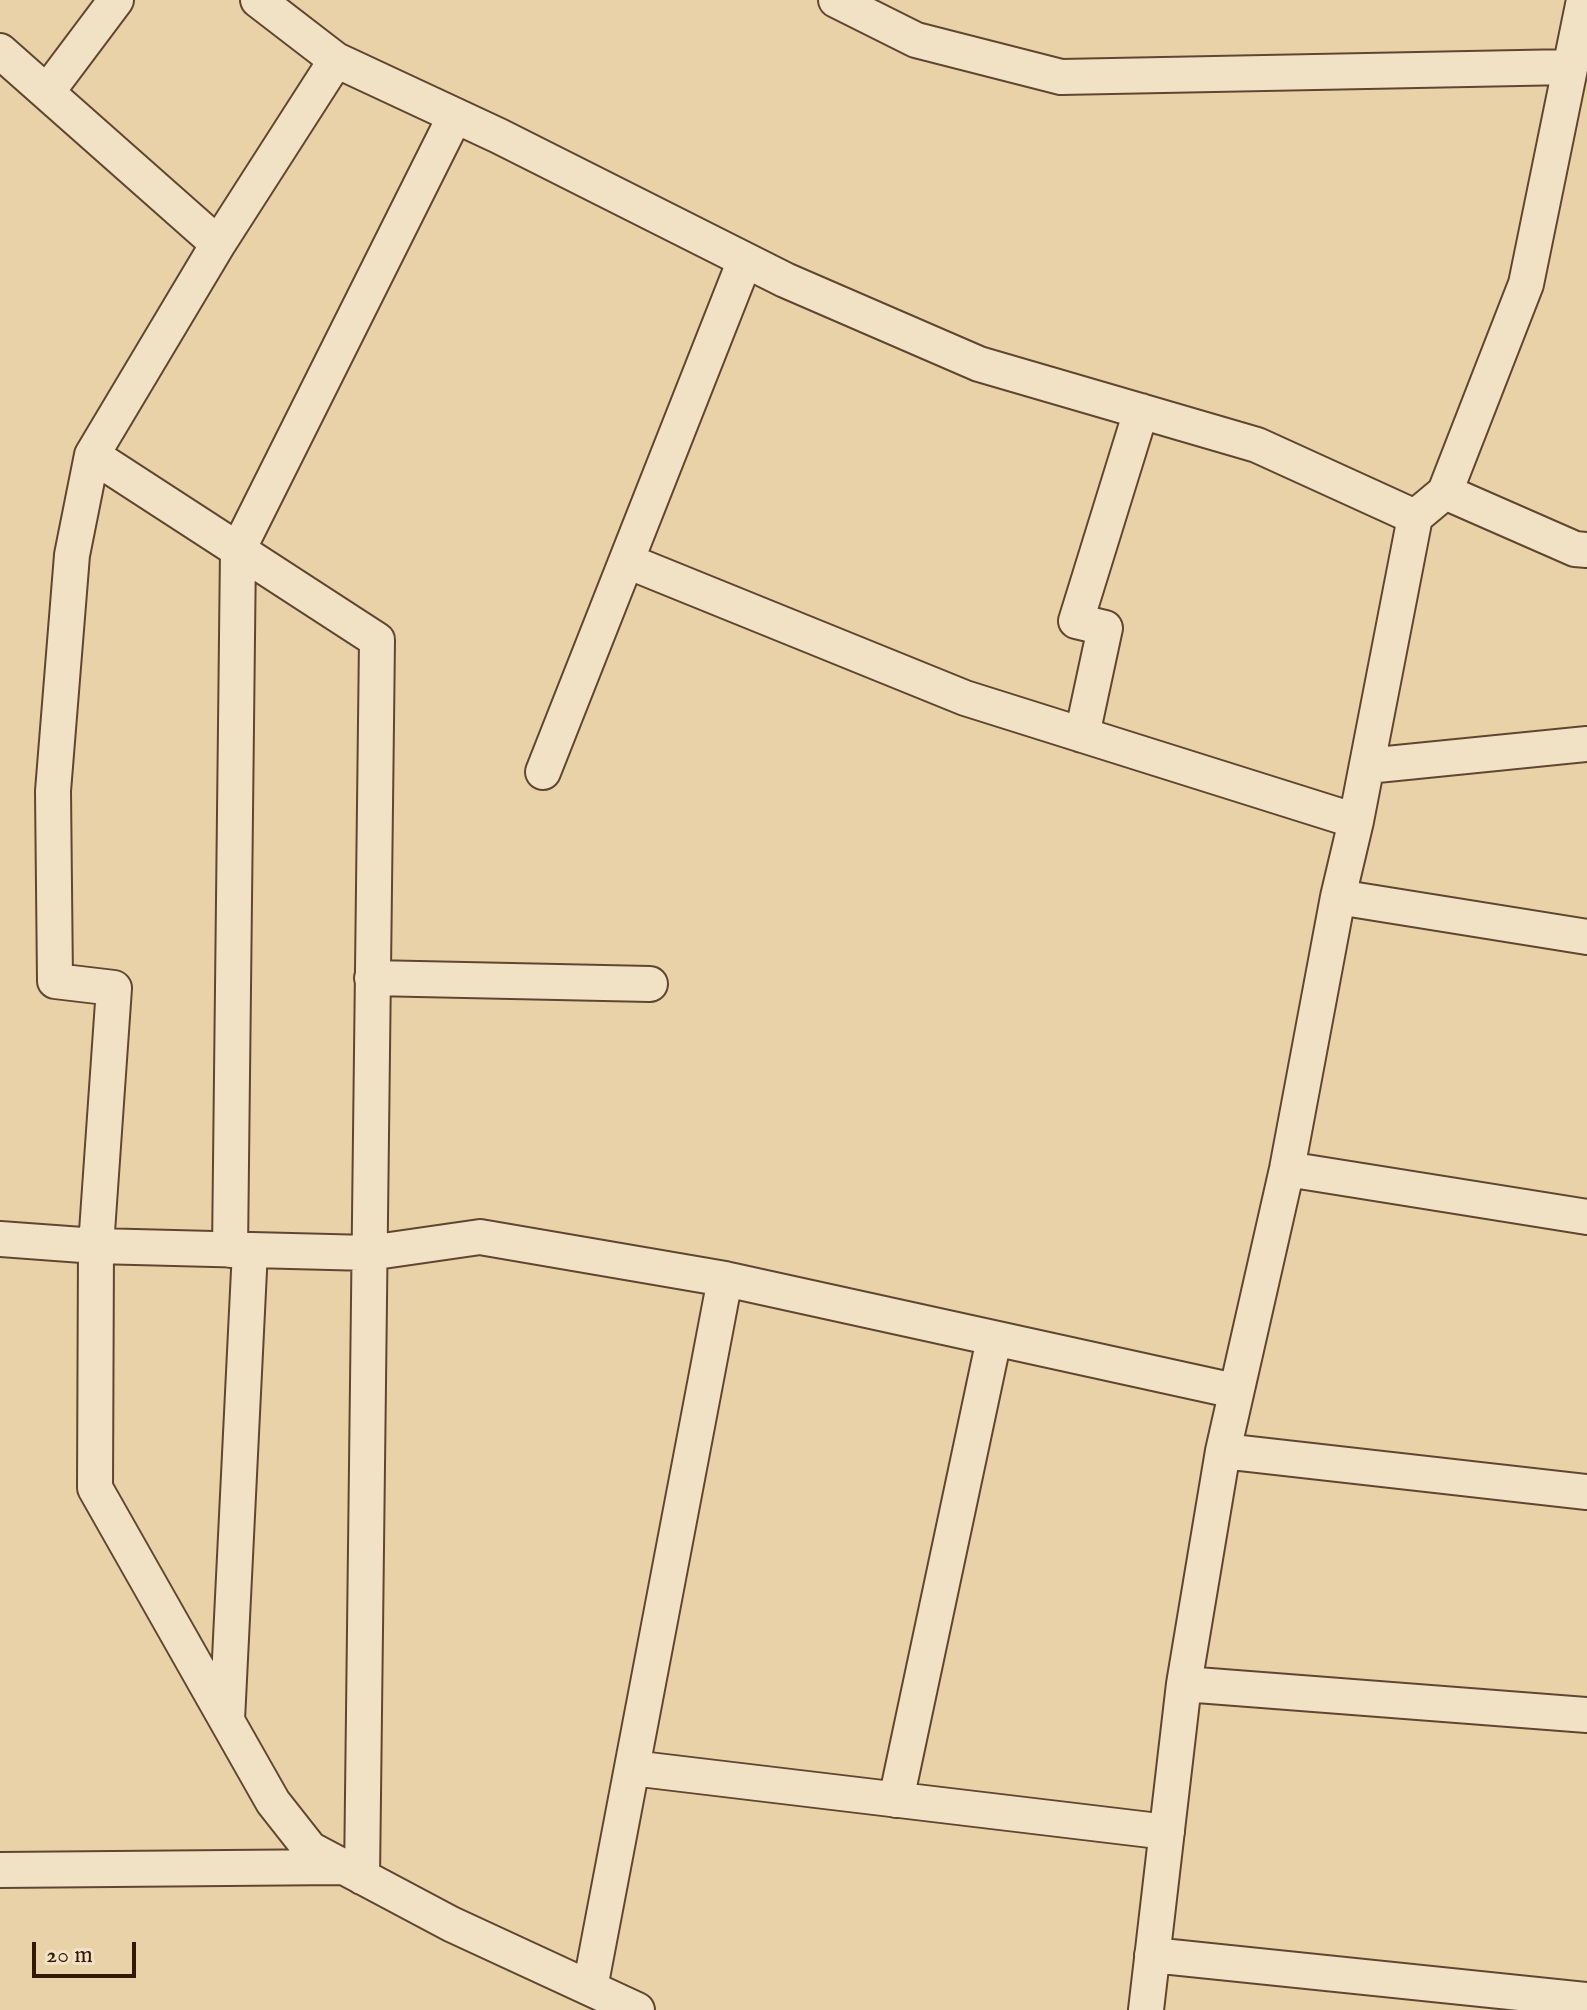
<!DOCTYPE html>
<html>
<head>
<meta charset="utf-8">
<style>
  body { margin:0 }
  #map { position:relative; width:1587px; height:2010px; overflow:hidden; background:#e9d2a8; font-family:"IM FELL English",serif }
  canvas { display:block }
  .scale { position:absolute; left:32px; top:1942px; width:104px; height:36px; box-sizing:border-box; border:4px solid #331808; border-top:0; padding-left:10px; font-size:24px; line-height:28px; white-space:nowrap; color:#331808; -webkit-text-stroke:6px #f1e2c6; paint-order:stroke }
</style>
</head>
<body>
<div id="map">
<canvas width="1587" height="2010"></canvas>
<div class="scale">20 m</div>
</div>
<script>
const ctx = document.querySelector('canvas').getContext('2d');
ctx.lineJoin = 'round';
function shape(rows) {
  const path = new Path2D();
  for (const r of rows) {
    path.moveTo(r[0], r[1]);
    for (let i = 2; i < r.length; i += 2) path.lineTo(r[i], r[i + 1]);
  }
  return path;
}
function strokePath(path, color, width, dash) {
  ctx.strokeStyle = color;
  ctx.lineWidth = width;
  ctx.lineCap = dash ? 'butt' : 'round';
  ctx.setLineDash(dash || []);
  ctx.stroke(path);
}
const minor = shape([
  [258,0,336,60,499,136,785,280,979,364,1257,445,1415,517,1445,492,1575,549,1587,550],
  [836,0,916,40,1061,77,1570,67],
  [0,51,218,244],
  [336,60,218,244,92,455,72,555,53,791,55,981,114,988,96,1246,95,1488,273,1802,310,1849,451,1924,637,2010],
  [47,92,116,0],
  [92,455,377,640,362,1877],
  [1445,492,1526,284,1584,0],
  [627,561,965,698,1356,821],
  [1082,735,1105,628,1076,621,1141,411],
  [1367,766,1587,744],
  [543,772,745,260],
  [1338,897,1587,937],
  [372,978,650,984],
  [1287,1169,1587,1217],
  [0,1239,96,1246,369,1253,480,1237,725,1279,1235,1391],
  [230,1250,238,550,455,116],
  [1223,1451,1587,1492],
  [1184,1684,1587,1715],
  [227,1720,250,1250],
  [632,1768,1167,1832],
  [896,1800,994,1339],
  [0,1870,340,1867],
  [1152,1955,1587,2000],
  [590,1988,725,1279],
  [1146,2010,1184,1684,1223,1451,1287,1169,1338,897,1356,821,1415,517]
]);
strokePath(minor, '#604630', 38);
strokePath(minor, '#f1e2c6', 34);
</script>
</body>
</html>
